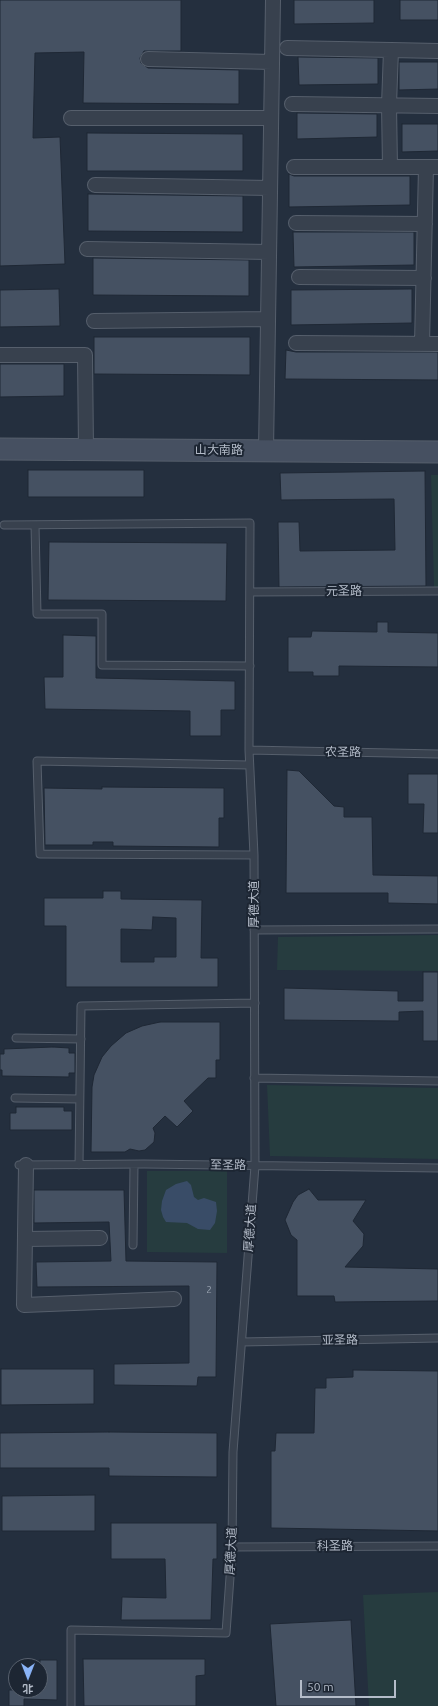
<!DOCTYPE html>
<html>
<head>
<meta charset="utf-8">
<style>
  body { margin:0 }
  #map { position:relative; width:438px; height:1706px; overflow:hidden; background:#242f3e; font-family:Ubuntu,"Noto Sans SC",sans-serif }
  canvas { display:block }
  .north { position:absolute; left:8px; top:1658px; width:40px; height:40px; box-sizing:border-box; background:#1d2633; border:1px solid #59626f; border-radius:50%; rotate:180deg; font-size:11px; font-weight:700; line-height:16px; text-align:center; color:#b4bcc9 }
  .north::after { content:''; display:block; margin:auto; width:14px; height:18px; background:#8ab4f8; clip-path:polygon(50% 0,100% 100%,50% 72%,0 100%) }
  .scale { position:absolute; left:300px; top:1680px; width:96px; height:18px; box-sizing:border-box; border:2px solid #b4bcc9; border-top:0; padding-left:5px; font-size:12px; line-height:14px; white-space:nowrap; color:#b4bcc9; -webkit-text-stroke:3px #1d2633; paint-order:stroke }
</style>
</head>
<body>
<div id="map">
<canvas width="438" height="1706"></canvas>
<div class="north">北</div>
<div class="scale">50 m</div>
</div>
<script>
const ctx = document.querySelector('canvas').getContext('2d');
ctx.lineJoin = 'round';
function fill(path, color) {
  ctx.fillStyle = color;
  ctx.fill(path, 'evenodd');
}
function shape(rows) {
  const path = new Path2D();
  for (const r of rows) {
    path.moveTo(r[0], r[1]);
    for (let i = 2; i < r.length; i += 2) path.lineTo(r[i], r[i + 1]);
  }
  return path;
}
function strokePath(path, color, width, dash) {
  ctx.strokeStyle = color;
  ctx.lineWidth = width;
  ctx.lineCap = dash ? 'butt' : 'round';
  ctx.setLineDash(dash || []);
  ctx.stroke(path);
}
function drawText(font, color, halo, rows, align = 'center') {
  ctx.font = font + ' Ubuntu,"Noto Sans SC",sans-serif';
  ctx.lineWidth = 4;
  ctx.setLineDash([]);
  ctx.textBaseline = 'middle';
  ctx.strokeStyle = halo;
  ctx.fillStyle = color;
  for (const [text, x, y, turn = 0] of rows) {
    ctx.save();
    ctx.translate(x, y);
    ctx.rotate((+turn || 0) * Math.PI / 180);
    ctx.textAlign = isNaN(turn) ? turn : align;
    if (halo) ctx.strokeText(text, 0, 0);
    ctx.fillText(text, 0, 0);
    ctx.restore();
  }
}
const green = shape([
  [431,475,438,475,438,588,434,588],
  [438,935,438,971,277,970,278,937],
  [267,1085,438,1088,438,1159,270,1156],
  [147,1171,227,1171,227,1253,147,1252],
  [438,1592,438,1706,369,1706,363,1595]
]);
const water = shape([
  [187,1181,191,1185,194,1197,198,1200,204,1198,216,1202,217,1211,215,1223,210,1230,198,1229,187,1223,166,1222,163,1217,161,1210,162,1201,166,1190,176,1184]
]);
const building = shape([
  [0,0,181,0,181,51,144,51,140,58,141,63,148,68,239,70,239,104,83,103,84,52,35,53,33,138,60,137,65,264,0,266,0,0],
  [294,0,374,0,374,23,294,24,294,0],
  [400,0,438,0,438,20,400,20,400,0],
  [298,57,378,58,378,84,299,85,298,57],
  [399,62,438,62,438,89,399,90,399,62],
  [297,113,377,114,377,137,297,139,297,113],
  [402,124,438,124,438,151,402,152,402,124],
  [87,133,243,134,243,171,87,171,87,133],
  [289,174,294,176,410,176,410,205,289,207,289,174],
  [88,194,243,196,243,232,88,231,88,194],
  [293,232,414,232,414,265,294,267,293,232],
  [93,258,249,260,249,296,93,295,93,258],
  [59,289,60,326,0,327,0,290,59,289],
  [412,289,412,323,291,325,291,290,412,289],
  [94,337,250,337,250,375,94,374,94,337],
  [286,350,296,352,438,352,438,380,285,379,286,350],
  [0,364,64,364,64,396,0,397,0,364],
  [28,470,144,470,144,497,28,497,28,470],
  [425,471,426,586,279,587,278,522,299,522,300,551,395,550,394,499,281,500,280,473,425,471],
  [49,542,227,543,226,601,48,600,49,542],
  [377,622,388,622,388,632,438,633,438,667,339,666,339,676,313,676,313,672,288,672,288,637,311,637,312,631,377,632,377,622],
  [63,635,96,636,96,678,235,681,235,710,221,710,221,736,190,736,190,711,45,709,44,677,63,677,63,635],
  [287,770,299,771,334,806,344,807,344,817,372,817,373,875,438,876,438,904,388,903,388,893,286,893,287,770],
  [408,774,438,774,438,833,423,833,424,804,408,804,408,774],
  [102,787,224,788,224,818,219,818,219,847,113,846,113,842,93,842,93,845,45,845,44,788,102,789,102,787],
  [103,891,121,891,121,899,202,900,201,958,218,958,218,987,66,987,66,926,44,926,44,898,103,898,103,891],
  [153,917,176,918,176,957,154,957,154,962,121,962,121,929,152,930,153,917],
  [423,972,438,972,438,1041,423,1041,423,1011,399,1012,399,1021,284,1020,284,988,398,991,398,1001,423,1001,423,972],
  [160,1022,220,1022,220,1060,216,1060,216,1078,208,1078,184,1101,193,1111,177,1127,165,1116,153,1128,155,1133,154,1142,145,1150,139,1151,130,1149,125,1152,91,1152,92,1087,94,1075,102,1057,111,1046,126,1033,142,1026,160,1022],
  [53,1047,69,1048,69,1053,75,1053,75,1073,69,1073,69,1077,2,1076,2,1070,0,1070,0,1054,4,1054,4,1049,53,1047],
  [16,1107,64,1107,64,1111,72,1111,72,1130,10,1130,10,1113,16,1113,16,1107],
  [309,1189,318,1200,366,1200,353,1221,364,1234,363,1246,345,1267,438,1269,438,1301,335,1302,334,1296,297,1296,297,1240,291,1235,285,1220,293,1202,298,1195,309,1189],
  [34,1190,124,1190,126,1261,217,1262,216,1377,198,1377,197,1386,114,1385,114,1364,189,1363,189,1286,37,1287,36,1262,111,1261,109,1222,34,1223,34,1190],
  [1,1369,94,1369,94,1404,1,1405,1,1369],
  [353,1370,438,1371,438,1531,271,1528,271,1451,275,1451,276,1433,314,1433,315,1388,326,1388,326,1378,353,1377,353,1370],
  [109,1432,217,1433,217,1477,109,1476,109,1468,0,1468,0,1433,109,1432],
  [95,1495,95,1531,2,1531,2,1496,95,1495],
  [111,1523,217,1523,217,1559,213,1559,211,1620,121,1620,122,1597,166,1598,165,1559,111,1559,111,1523],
  [351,1620,356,1706,276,1706,270,1624,351,1620],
  [83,1659,205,1659,205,1675,196,1676,196,1706,84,1706,83,1659],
  [40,1660,57,1660,57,1700,24,1699,24,1706,9,1706,9,1690,40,1690,40,1660]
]);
const lane = shape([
  [4,525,250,523,249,750,254,855,255,1166,233,1452,232,1549,226,1633,71,1630,71,1706],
  [35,525,37,614,102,614,102,665,250,666],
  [250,592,438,591],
  [249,750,438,754],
  [249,765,37,761,40,854,254,855],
  [254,930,438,929],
  [16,1038,81,1039],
  [254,1078,438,1081],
  [15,1098,79,1099],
  [19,1165,144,1164,438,1168],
  [79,1165,81,1006,255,1003],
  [133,1245,134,1165],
  [242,1342,438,1338],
  [232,1547,438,1546]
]);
const street = shape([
  [287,48,391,50],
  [148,59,272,62],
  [292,104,438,106],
  [71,118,271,118],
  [294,167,438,167],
  [390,167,389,105,391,50,438,51],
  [95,185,270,188],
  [296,223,425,224],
  [87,249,269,252],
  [299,277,424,278],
  [94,321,268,319],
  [296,343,438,344],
  [422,344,426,167],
  [0,355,85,355,86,450],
  [266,451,273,0],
  [26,1165,24,1305,174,1299],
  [25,1239,100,1238]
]);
const secondary = shape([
  [0,449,438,452]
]);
const numberNames = [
  ["2",209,1290]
];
const streetNames = [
  ["山大南路",219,450],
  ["元圣路",344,591],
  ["农圣路",343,752,1],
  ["厚德大道",254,904,-90],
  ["至圣路",228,1165,1],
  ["厚德大道",250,1228,-86],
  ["亚圣路",340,1340,-1],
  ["科圣路",335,1546],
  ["厚德大道",231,1551,-87]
];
fill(green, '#263c3f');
fill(water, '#394c67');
fill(building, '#455162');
strokePath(building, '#1f2835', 1);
strokePath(lane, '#565f6c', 9);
strokePath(street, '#565f6c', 16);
strokePath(secondary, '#565f6c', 23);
strokePath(lane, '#38414e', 7);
strokePath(street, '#38414e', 14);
strokePath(secondary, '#465061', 21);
drawText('10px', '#98a1af', null, numberNames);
drawText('12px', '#b4bcc9', '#1d2633', streetNames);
</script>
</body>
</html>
